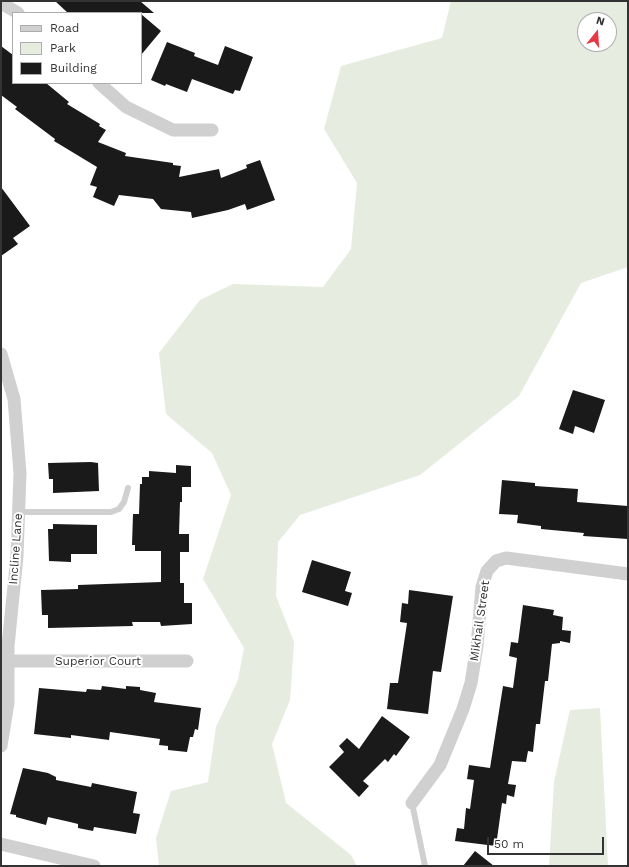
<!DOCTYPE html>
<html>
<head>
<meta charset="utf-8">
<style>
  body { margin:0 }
  #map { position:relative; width:629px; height:867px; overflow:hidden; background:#fff; font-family:"Work Sans",sans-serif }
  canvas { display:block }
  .frame { position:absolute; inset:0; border:2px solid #333; pointer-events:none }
  .legend { position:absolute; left:12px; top:12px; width:130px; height:72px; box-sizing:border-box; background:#fff; border:1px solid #adadad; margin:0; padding:5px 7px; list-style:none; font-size:12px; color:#333 }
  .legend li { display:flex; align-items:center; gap:8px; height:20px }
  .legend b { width:20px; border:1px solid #adadad }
  .north { position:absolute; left:577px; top:12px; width:40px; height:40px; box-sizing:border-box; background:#fff; border:1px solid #adadad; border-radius:50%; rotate:17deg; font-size:11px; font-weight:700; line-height:16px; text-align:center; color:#333 }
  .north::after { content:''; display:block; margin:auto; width:14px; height:18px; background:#e63946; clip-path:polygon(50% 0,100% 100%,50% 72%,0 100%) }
  .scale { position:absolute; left:487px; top:837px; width:117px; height:18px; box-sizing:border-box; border:2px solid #333; border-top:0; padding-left:5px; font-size:12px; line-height:14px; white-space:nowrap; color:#333; -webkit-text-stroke:3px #fff; paint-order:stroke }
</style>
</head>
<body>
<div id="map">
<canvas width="629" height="867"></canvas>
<div class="frame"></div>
<ul class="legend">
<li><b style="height:5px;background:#d0d0d0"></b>Road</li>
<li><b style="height:11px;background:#e6ecdf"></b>Park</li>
<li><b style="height:11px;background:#1a1a1a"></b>Building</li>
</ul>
<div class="north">N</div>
<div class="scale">50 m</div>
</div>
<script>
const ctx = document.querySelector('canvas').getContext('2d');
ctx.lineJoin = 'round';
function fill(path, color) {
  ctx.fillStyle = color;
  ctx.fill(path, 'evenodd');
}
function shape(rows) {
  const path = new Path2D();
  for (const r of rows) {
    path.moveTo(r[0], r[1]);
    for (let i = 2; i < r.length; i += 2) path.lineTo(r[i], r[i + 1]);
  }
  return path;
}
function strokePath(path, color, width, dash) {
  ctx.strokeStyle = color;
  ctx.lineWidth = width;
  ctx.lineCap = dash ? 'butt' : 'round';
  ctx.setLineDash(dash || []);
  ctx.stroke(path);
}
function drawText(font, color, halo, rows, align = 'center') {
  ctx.font = font + ' "Work Sans",sans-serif';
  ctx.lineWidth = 4;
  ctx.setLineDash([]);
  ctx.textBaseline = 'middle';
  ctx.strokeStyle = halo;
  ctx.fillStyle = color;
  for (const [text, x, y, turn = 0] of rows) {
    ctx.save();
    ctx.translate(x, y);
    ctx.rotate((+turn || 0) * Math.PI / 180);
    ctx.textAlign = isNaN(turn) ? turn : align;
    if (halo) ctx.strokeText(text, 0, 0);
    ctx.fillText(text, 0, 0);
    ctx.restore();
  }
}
const green = shape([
  [451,1,628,1,628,267,581,283,519,396,420,475,300,515,278,542,276,596,294,642,290,700,272,744,286,803,351,855,357,866,159,866,156,838,171,791,208,782,216,727,238,680,244,648,203,579,231,495,212,453,166,414,159,353,200,300,233,284,323,287,351,249,357,183,324,129,341,66,442,38],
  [585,20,609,20,609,44,585,44],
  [600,708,608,866,549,866,554,782,570,710]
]);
const building = shape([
  [55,1,140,1,154,13,68,13],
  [141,14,161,31,141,55],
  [167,42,195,53,194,56,218,65,225,46,253,57,240,91,235,90,233,94,192,79,187,92,166,84,165,86,151,80],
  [1,46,13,55,13,83,46,83,69,102,67,104,100,124,99,126,106,130,98,142,126,153,125,156,173,163,173,165,181,166,179,177,219,169,221,178,247,168,246,165,260,160,275,200,247,210,245,204,228,210,192,218,191,212,161,209,153,199,119,195,114,206,93,197,97,187,90,185,97,167,54,141,55,139,15,109,17,107,1,95],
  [1,187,30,226,13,238,18,244,1,256],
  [573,390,605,400,594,433,575,426,573,434,559,429],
  [91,462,98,463,99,491,53,493,53,479,49,479,48,463],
  [176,465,191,466,191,487,182,487,182,502,180,502,179,534,189,534,189,552,180,552,180,583,184,583,184,603,192,603,192,624,161,626,160,622,132,622,133,626,48,628,48,615,42,615,41,590,78,589,78,585,161,582,161,551,135,551,135,545,132,545,133,514,139,514,140,484,142,484,142,477,149,477,149,471,176,473],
  [502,480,535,483,535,486,578,489,577,502,628,506,628,539,583,536,584,533,541,529,541,526,517,523,518,515,499,514],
  [53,524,97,525,97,554,71,554,71,562,49,561,48,529,53,529],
  [312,560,351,572,345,591,352,593,348,606,302,592],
  [409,590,453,596,441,672,433,671,428,714,387,709,390,683,398,683,407,623,400,622,402,603,408,604],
  [523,605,554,610,553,615,563,617,562,630,571,631,570,643,560,641,560,643,552,644,548,681,545,681,540,724,536,724,533,752,528,751,526,762,512,761,508,784,516,785,514,797,507,795,506,804,502,803,496,846,455,841,457,828,464,829,466,808,470,809,474,780,467,779,469,765,490,768,503,686,513,688,517,658,509,656,511,642,518,643],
  [102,686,126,689,126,686,140,687,140,690,156,693,154,702,201,708,198,730,195,729,193,737,190,737,187,752,168,750,168,746,159,745,160,739,110,732,109,740,71,735,71,738,34,734,39,688,86,692,87,689,101,690],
  [382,716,410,737,396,756,394,754,388,762,385,759,363,781,369,786,359,797,329,767,344,752,339,746,347,738,359,749],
  [23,768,48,773,56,777,56,780,91,787,92,783,137,792,133,813,140,814,136,834,94,827,93,831,78,828,78,824,70,822,48,817,46,825,16,817,16,815,10,814],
  [475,851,494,866,463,866]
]);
const lane = shape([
  [19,512,111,512,119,509,124,502,128,488],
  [412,803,425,866]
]);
const street = shape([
  [1,3,18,13],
  [99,83,126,107,173,130,212,130],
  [1,354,14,399,20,473,17,556,8,646,8,703,1,746],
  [8,661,187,661],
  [412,803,440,765,463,709,471,683,477,646,482,587,487,571,496,561,506,558,628,574],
  [1,844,94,866]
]);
const streetNames = [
  ["Incline Lane",16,549,-86],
  ["Mikhail Street",480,621,-82],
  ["Superior Court",98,661]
];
fill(green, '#e6ecdf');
fill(building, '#1a1a1a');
strokePath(lane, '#d0d0d0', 6);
strokePath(street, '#d0d0d0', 13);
drawText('12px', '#333', '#fff', streetNames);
</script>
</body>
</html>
